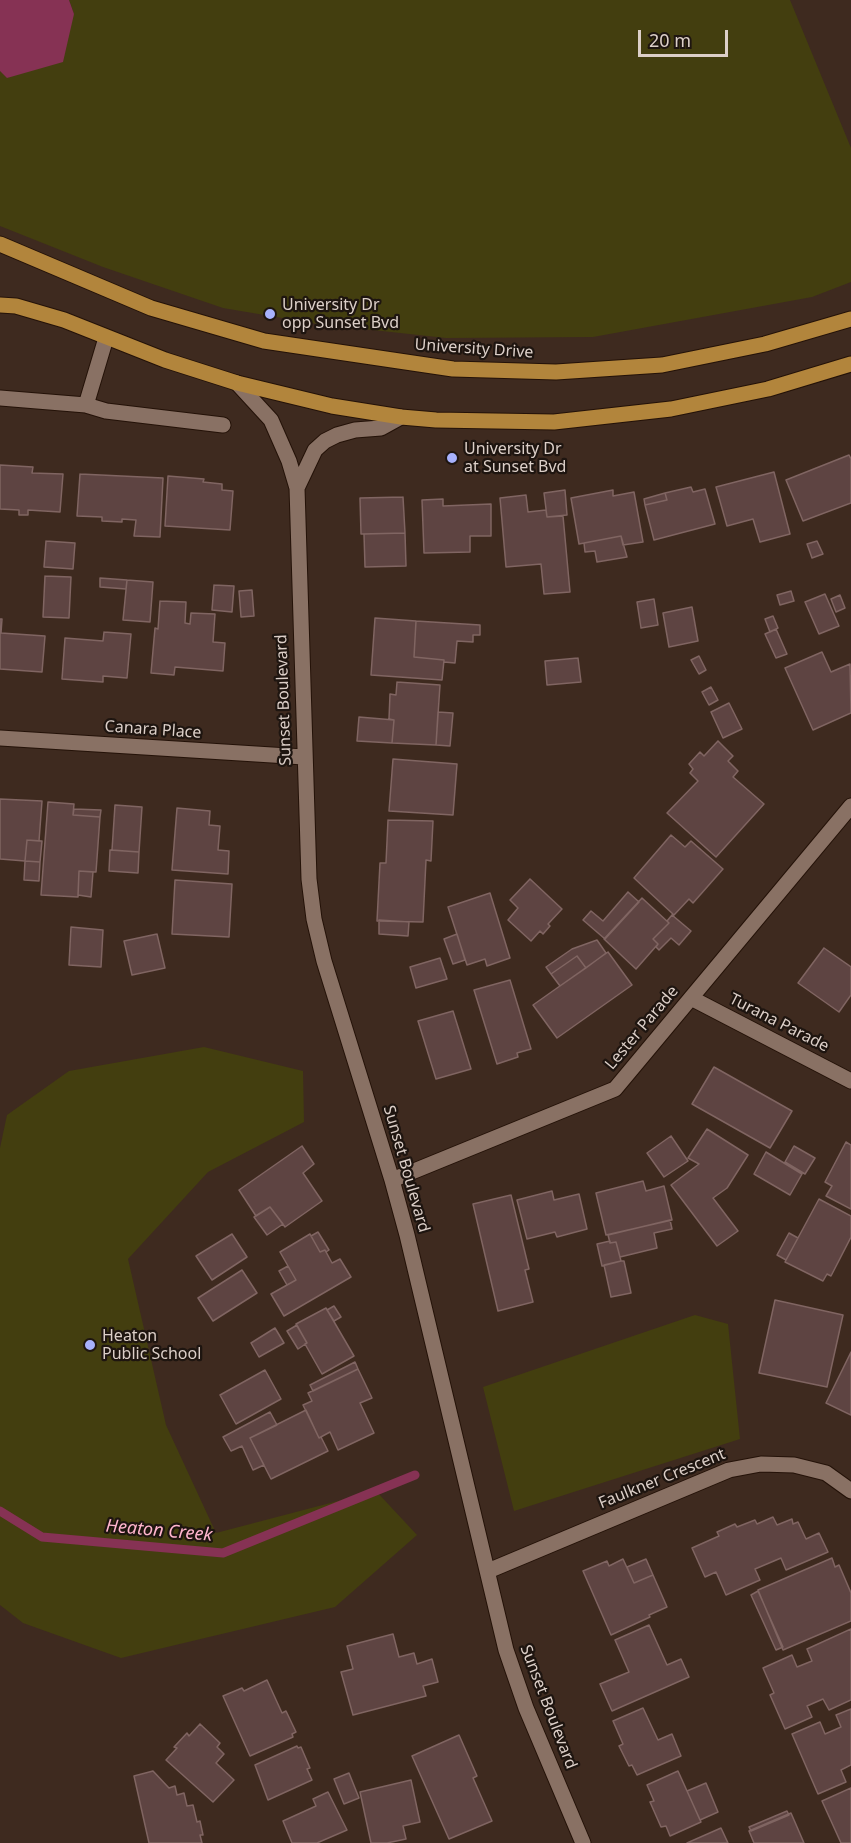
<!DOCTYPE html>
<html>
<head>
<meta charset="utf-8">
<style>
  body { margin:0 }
  #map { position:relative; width:851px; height:1843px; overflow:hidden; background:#3e2a1f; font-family:"Noto Sans",sans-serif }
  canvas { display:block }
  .scale { position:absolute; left:638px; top:30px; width:90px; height:27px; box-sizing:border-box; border:3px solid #dccfc8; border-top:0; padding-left:8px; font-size:18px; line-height:21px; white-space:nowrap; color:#dccfc8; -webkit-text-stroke:4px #1e1510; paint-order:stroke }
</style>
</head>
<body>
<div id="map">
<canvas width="851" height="1843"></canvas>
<div class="scale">20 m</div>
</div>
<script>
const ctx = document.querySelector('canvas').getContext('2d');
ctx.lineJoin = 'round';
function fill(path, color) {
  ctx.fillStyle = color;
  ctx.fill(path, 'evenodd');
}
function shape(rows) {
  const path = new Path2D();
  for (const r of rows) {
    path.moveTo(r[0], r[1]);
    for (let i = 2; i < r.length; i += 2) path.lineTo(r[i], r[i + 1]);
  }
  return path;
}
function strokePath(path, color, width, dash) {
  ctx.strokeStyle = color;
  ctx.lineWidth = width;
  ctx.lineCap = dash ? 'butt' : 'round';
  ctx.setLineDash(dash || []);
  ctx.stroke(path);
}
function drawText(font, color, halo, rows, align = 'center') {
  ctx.font = font + ' "Noto Sans",sans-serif';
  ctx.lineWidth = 4.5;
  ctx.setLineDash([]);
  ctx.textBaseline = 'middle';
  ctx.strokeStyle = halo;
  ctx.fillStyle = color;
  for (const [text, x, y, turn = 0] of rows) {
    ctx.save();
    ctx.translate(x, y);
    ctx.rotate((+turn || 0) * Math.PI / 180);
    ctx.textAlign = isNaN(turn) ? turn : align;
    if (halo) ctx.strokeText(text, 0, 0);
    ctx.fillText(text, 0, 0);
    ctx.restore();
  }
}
const green = shape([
  [69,0,790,0,851,148,851,282,812,297,593,337,446,338,318,324,223,308,103,267,0,226,0,71,8,78,74,14],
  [204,1047,303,1071,304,1122,208,1172,128,1259,166,1425,216,1533,376,1491,417,1535,335,1607,121,1658,23,1623,0,1605,0,1148,7,1115,69,1071],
  [695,1315,728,1324,740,1439,514,1511,483,1387]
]);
const water = shape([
  [0,0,69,0,74,14,63,62,7,78,0,71]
]);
const stream = shape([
  [0,1511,42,1537,223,1553,415,1475]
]);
const building = shape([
  [849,455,851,459,851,503,803,521,786,480,849,455],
  [0,465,33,467,32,473,63,474,60,512,28,510,28,515,19,515,19,510,0,509,0,465],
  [774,472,790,534,760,542,753,519,727,526,716,487,774,472],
  [80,474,163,478,160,537,134,536,136,520,122,519,122,522,102,521,102,517,77,516,80,474],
  [168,476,204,479,203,482,222,484,222,490,233,491,230,530,165,526,168,476],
  [691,487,693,492,705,489,715,524,654,540,645,505,667,500,665,493,691,487],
  [565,490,567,515,547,517,544,493,565,490],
  [613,490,613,496,634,492,643,542,623,545,621,536,579,544,571,498,613,490],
  [665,493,667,500,645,505,644,499,665,493],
  [526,495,528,512,546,510,547,517,563,516,570,592,544,594,541,564,506,567,500,498,526,495],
  [403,497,405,533,361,534,360,498,403,497],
  [443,499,443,506,491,504,491,536,470,536,470,552,424,553,422,500,443,499],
  [405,533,406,566,365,567,364,534,405,533],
  [621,536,627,557,597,562,595,551,585,552,584,543,621,536],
  [46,541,75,543,73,569,44,567,46,541],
  [817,541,823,554,812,558,807,544,817,541],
  [45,576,71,577,69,618,43,617,45,576],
  [100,578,127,580,126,589,100,587,100,578],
  [127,580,153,582,150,622,123,620,127,580],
  [214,585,234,586,232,612,212,610,214,585],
  [252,590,254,616,241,617,239,591,252,590],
  [791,591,794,601,780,605,777,595,791,591],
  [825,594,839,626,819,634,805,602,825,594],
  [840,595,845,608,836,612,831,599,840,595],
  [654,599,658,625,641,628,637,602,654,599],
  [160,601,186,602,185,623,190,624,191,613,215,614,213,642,225,643,223,671,175,667,174,675,151,673,155,628,158,629,160,601],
  [692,607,698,641,669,647,663,613,692,607],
  [773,616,778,628,770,632,765,619,773,616],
  [375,618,416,621,414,657,444,660,442,680,371,675,375,618],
  [0,619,2,619,1,633,45,636,42,672,0,669,0,619],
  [416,621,480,625,480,635,473,635,473,642,457,641,455,663,444,662,444,660,414,657,416,621],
  [776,629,787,654,776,658,765,634,776,629],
  [104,632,131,634,127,678,103,676,103,682,62,679,65,638,103,641,104,632],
  [822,652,831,672,850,664,851,713,813,730,785,668,822,652],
  [699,656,706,670,699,674,691,660,699,656],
  [578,658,581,682,547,685,545,661,578,658],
  [397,682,440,685,436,745,392,743,394,720,389,719,390,694,396,695,397,682],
  [711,687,718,700,709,705,702,692,711,687],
  [729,703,742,729,723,738,711,712,729,703],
  [438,712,453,713,450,746,436,745,438,712],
  [359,717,394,720,392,743,357,741,359,717],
  [718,741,733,756,728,761,738,771,733,777,764,804,716,857,667,813,698,781,690,773,693,769,689,764,700,752,704,756,718,741],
  [393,759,457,764,453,815,389,811,393,759],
  [0,799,42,801,39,841,27,840,25,861,0,859,0,799],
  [48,802,74,804,73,815,100,817,96,872,79,871,78,897,41,895,48,802],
  [115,805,142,807,139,852,112,850,115,805],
  [177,808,210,811,209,825,220,826,218,850,229,851,228,874,172,870,177,808],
  [74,809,101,810,100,817,73,815,74,809],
  [388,820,433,821,431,861,426,860,423,922,377,921,380,863,386,863,388,820],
  [671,835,685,847,691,841,723,869,693,903,689,899,674,915,634,878,671,835],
  [27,840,42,841,40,862,25,861,27,840],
  [110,850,139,852,138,873,109,871,110,850],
  [25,861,40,862,39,881,24,880,25,861],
  [79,871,93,872,91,897,78,895,79,871],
  [530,879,562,909,548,924,550,926,543,934,540,931,531,941,508,920,518,908,510,900,530,879],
  [175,880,232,884,229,937,172,934,175,880],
  [628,892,639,902,605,939,583,920,591,911,603,921,628,892],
  [490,893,510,958,487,966,485,959,467,965,448,907,490,893],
  [642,898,669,923,653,939,658,944,636,969,604,939,642,898],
  [672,915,691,931,679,945,671,938,659,950,656,947,658,944,653,939,669,923,667,921,672,915],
  [379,920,409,922,408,936,379,934,379,920],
  [71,927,103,930,101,967,69,965,71,927],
  [157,934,165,968,132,975,124,941,157,934],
  [457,934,465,960,453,964,444,939,457,934],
  [597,940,606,953,586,968,577,956,551,974,546,967,572,949,597,940],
  [824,948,851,967,851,995,839,1012,798,983,824,948],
  [608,952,632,985,557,1038,533,1005,608,952],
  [577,956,586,968,560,986,551,974,577,956],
  [440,958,447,979,416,988,410,967,440,958],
  [510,980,531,1049,517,1053,518,1057,497,1064,474,990,510,980],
  [453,1011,471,1069,436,1079,418,1021,453,1011],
  [714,1067,792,1111,770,1148,692,1104,714,1067],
  [707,1129,748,1155,727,1188,713,1198,738,1231,717,1246,671,1185,699,1164,688,1158,707,1129],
  [671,1136,688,1161,664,1177,647,1153,671,1136],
  [846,1142,851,1145,851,1209,826,1196,832,1186,825,1182,846,1142],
  [302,1146,314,1164,303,1173,322,1201,285,1227,270,1207,256,1216,239,1190,302,1146],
  [794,1146,815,1158,805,1174,785,1162,794,1146],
  [766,1152,802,1174,790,1195,754,1174,766,1152],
  [643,1181,646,1191,664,1186,672,1220,606,1235,596,1193,643,1181],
  [552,1191,554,1200,579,1194,587,1229,557,1237,555,1232,527,1239,517,1200,552,1191],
  [511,1195,529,1269,525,1270,533,1302,498,1311,473,1204,511,1195],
  [819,1199,851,1216,851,1237,831,1276,827,1274,823,1281,785,1262,819,1199],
  [270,1207,283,1224,267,1235,254,1217,270,1207],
  [670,1220,672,1229,654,1233,657,1248,620,1257,616,1242,610,1243,608,1235,670,1220],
  [318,1232,329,1250,326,1252,325,1250,320,1252,311,1236,318,1232],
  [789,1233,798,1238,786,1260,777,1255,789,1233],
  [232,1234,247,1257,212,1280,196,1256,232,1234],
  [310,1234,320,1252,325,1250,332,1263,340,1259,351,1277,284,1316,271,1294,296,1280,280,1252,310,1234],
  [610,1241,610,1243,616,1242,621,1261,602,1266,597,1244,610,1241],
  [621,1261,624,1261,631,1293,611,1297,604,1265,621,1261],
  [288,1266,296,1280,287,1285,279,1271,288,1266],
  [242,1270,257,1293,213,1321,198,1298,242,1270],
  [775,1300,843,1315,827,1387,759,1373,775,1300],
  [334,1306,341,1317,334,1321,327,1310,334,1306],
  [326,1308,354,1356,322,1374,305,1344,307,1343,296,1324,326,1308],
  [297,1325,307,1343,298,1349,287,1331,297,1325],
  [275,1328,284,1343,259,1357,251,1343,275,1328],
  [851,1352,851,1415,826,1403,851,1352],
  [355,1362,358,1369,313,1391,310,1385,355,1362],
  [358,1369,372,1398,360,1403,374,1433,338,1450,330,1432,319,1438,303,1405,312,1401,308,1393,358,1369],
  [265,1370,281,1399,236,1424,220,1395,265,1370],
  [306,1410,319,1438,321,1437,328,1451,271,1479,250,1438,306,1410],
  [270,1412,277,1425,250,1438,264,1465,253,1470,242,1446,231,1451,223,1437,270,1412],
  [773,1517,777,1525,792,1519,793,1524,798,1522,806,1539,819,1533,828,1552,786,1570,781,1558,755,1569,760,1580,726,1595,716,1572,705,1577,692,1548,719,1536,717,1532,735,1524,737,1527,755,1520,757,1524,773,1517],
  [832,1558,835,1567,839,1565,851,1593,851,1621,783,1650,758,1590,832,1558],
  [623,1559,634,1583,653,1575,667,1607,649,1615,650,1617,611,1635,583,1571,607,1561,609,1566,623,1559],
  [646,1559,653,1575,634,1583,627,1567,646,1559],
  [758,1591,783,1647,776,1650,751,1595,758,1591],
  [649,1625,667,1665,681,1659,689,1677,612,1711,600,1684,629,1672,615,1640,649,1625],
  [851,1629,851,1700,829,1710,823,1699,807,1706,812,1717,785,1729,770,1695,774,1693,763,1668,792,1655,797,1667,812,1661,807,1649,851,1629],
  [393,1634,399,1657,414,1653,417,1664,432,1659,438,1682,423,1686,426,1696,353,1715,341,1672,353,1669,347,1646,393,1634],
  [267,1680,282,1713,286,1711,296,1732,292,1734,293,1737,250,1756,223,1696,242,1688,244,1691,267,1680],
  [643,1708,658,1740,672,1734,681,1756,637,1775,632,1765,629,1766,619,1746,623,1744,613,1721,643,1708],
  [851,1709,851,1765,841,1770,846,1782,818,1794,792,1734,820,1722,825,1734,841,1727,836,1715,851,1709],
  [200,1724,220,1743,217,1747,224,1754,216,1763,234,1780,213,1802,166,1760,177,1748,174,1747,187,1733,189,1736,200,1724],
  [459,1735,477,1776,473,1778,492,1821,449,1839,412,1756,459,1735],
  [297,1746,298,1748,301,1747,310,1768,307,1769,312,1780,268,1800,255,1765,297,1746],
  [153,1771,169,1788,175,1786,177,1795,184,1793,187,1806,193,1805,197,1822,200,1821,203,1835,200,1835,202,1843,149,1843,134,1776,153,1771],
  [678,1771,701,1822,670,1836,666,1826,661,1827,650,1802,654,1801,647,1785,678,1771],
  [349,1773,359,1798,344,1804,334,1779,349,1773],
  [411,1780,420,1822,403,1826,406,1839,387,1843,371,1843,360,1792,411,1780],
  [706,1783,718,1812,700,1820,687,1791,706,1783],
  [851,1788,851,1843,841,1843,822,1801,851,1788],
  [328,1792,347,1830,317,1843,292,1843,283,1821,316,1806,313,1799,328,1792],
  [787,1811,789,1815,751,1831,749,1827,787,1811],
  [791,1813,804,1843,754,1843,749,1831,791,1813],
  [721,1828,728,1843,687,1843,721,1828]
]);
const minor = shape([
  [237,383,271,420,289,461,297,488,309,879,314,919,324,961,392,1180,407,1235,506,1650,526,1708,583,1843],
  [0,398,86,405,106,338],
  [86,405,106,411,223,425],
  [297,488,315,450,325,441,337,435,355,430,381,428,401,417],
  [0,738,304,757],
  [691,998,851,1081],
  [392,1180,615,1089,851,806],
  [488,1571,729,1470,761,1464,794,1465,826,1473,851,1491]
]);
const major = shape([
  [0,244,151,308,264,341,453,369,556,372,662,365,765,344,851,319],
  [0,305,16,306,64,320,165,360,237,383,332,406,401,417,436,420,554,422,671,409,768,389,851,364]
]);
const markers = [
  [270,314,6,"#a7b1fc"],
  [452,458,6,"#a7b1fc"],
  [90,1345,6,"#a7b1fc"]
];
const poiNames = [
  ["University Dr",282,305],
  ["opp Sunset Bvd",282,323],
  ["University Dr",464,449],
  ["at Sunset Bvd",464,467],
  ["Heaton",102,1336],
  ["Public School",102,1354]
];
const streetNames = [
  ["University Drive",474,349,4],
  ["Sunset Boulevard",284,700,-92],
  ["Canara Place",153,730,4],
  ["Turana Parade",779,1023,27],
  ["Lester Parade",642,1028,-50],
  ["Sunset Boulevard",406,1169,74],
  ["Faulkner Crescent",662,1479,-22],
  ["Sunset Boulevard",548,1707,69]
];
const waterNames = [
  ["Heaton Creek",159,1531,5]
];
fill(green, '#433e0f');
fill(water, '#863254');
strokePath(stream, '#863254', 9);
fill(building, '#5e4442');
strokePath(building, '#806562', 1.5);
strokePath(minor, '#241208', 17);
strokePath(major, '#241208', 17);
strokePath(minor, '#897164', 15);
strokePath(major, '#b2853c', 15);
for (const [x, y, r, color] of markers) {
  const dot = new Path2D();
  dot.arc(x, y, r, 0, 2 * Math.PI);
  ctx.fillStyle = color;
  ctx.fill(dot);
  strokePath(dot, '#1e1510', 2);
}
drawText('16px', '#dccfc8', '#1e1510', poiNames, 'left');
drawText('16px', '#dccfc8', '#1e1510', streetNames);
drawText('italic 18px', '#ffb5cd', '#1e1510', waterNames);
</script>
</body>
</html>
